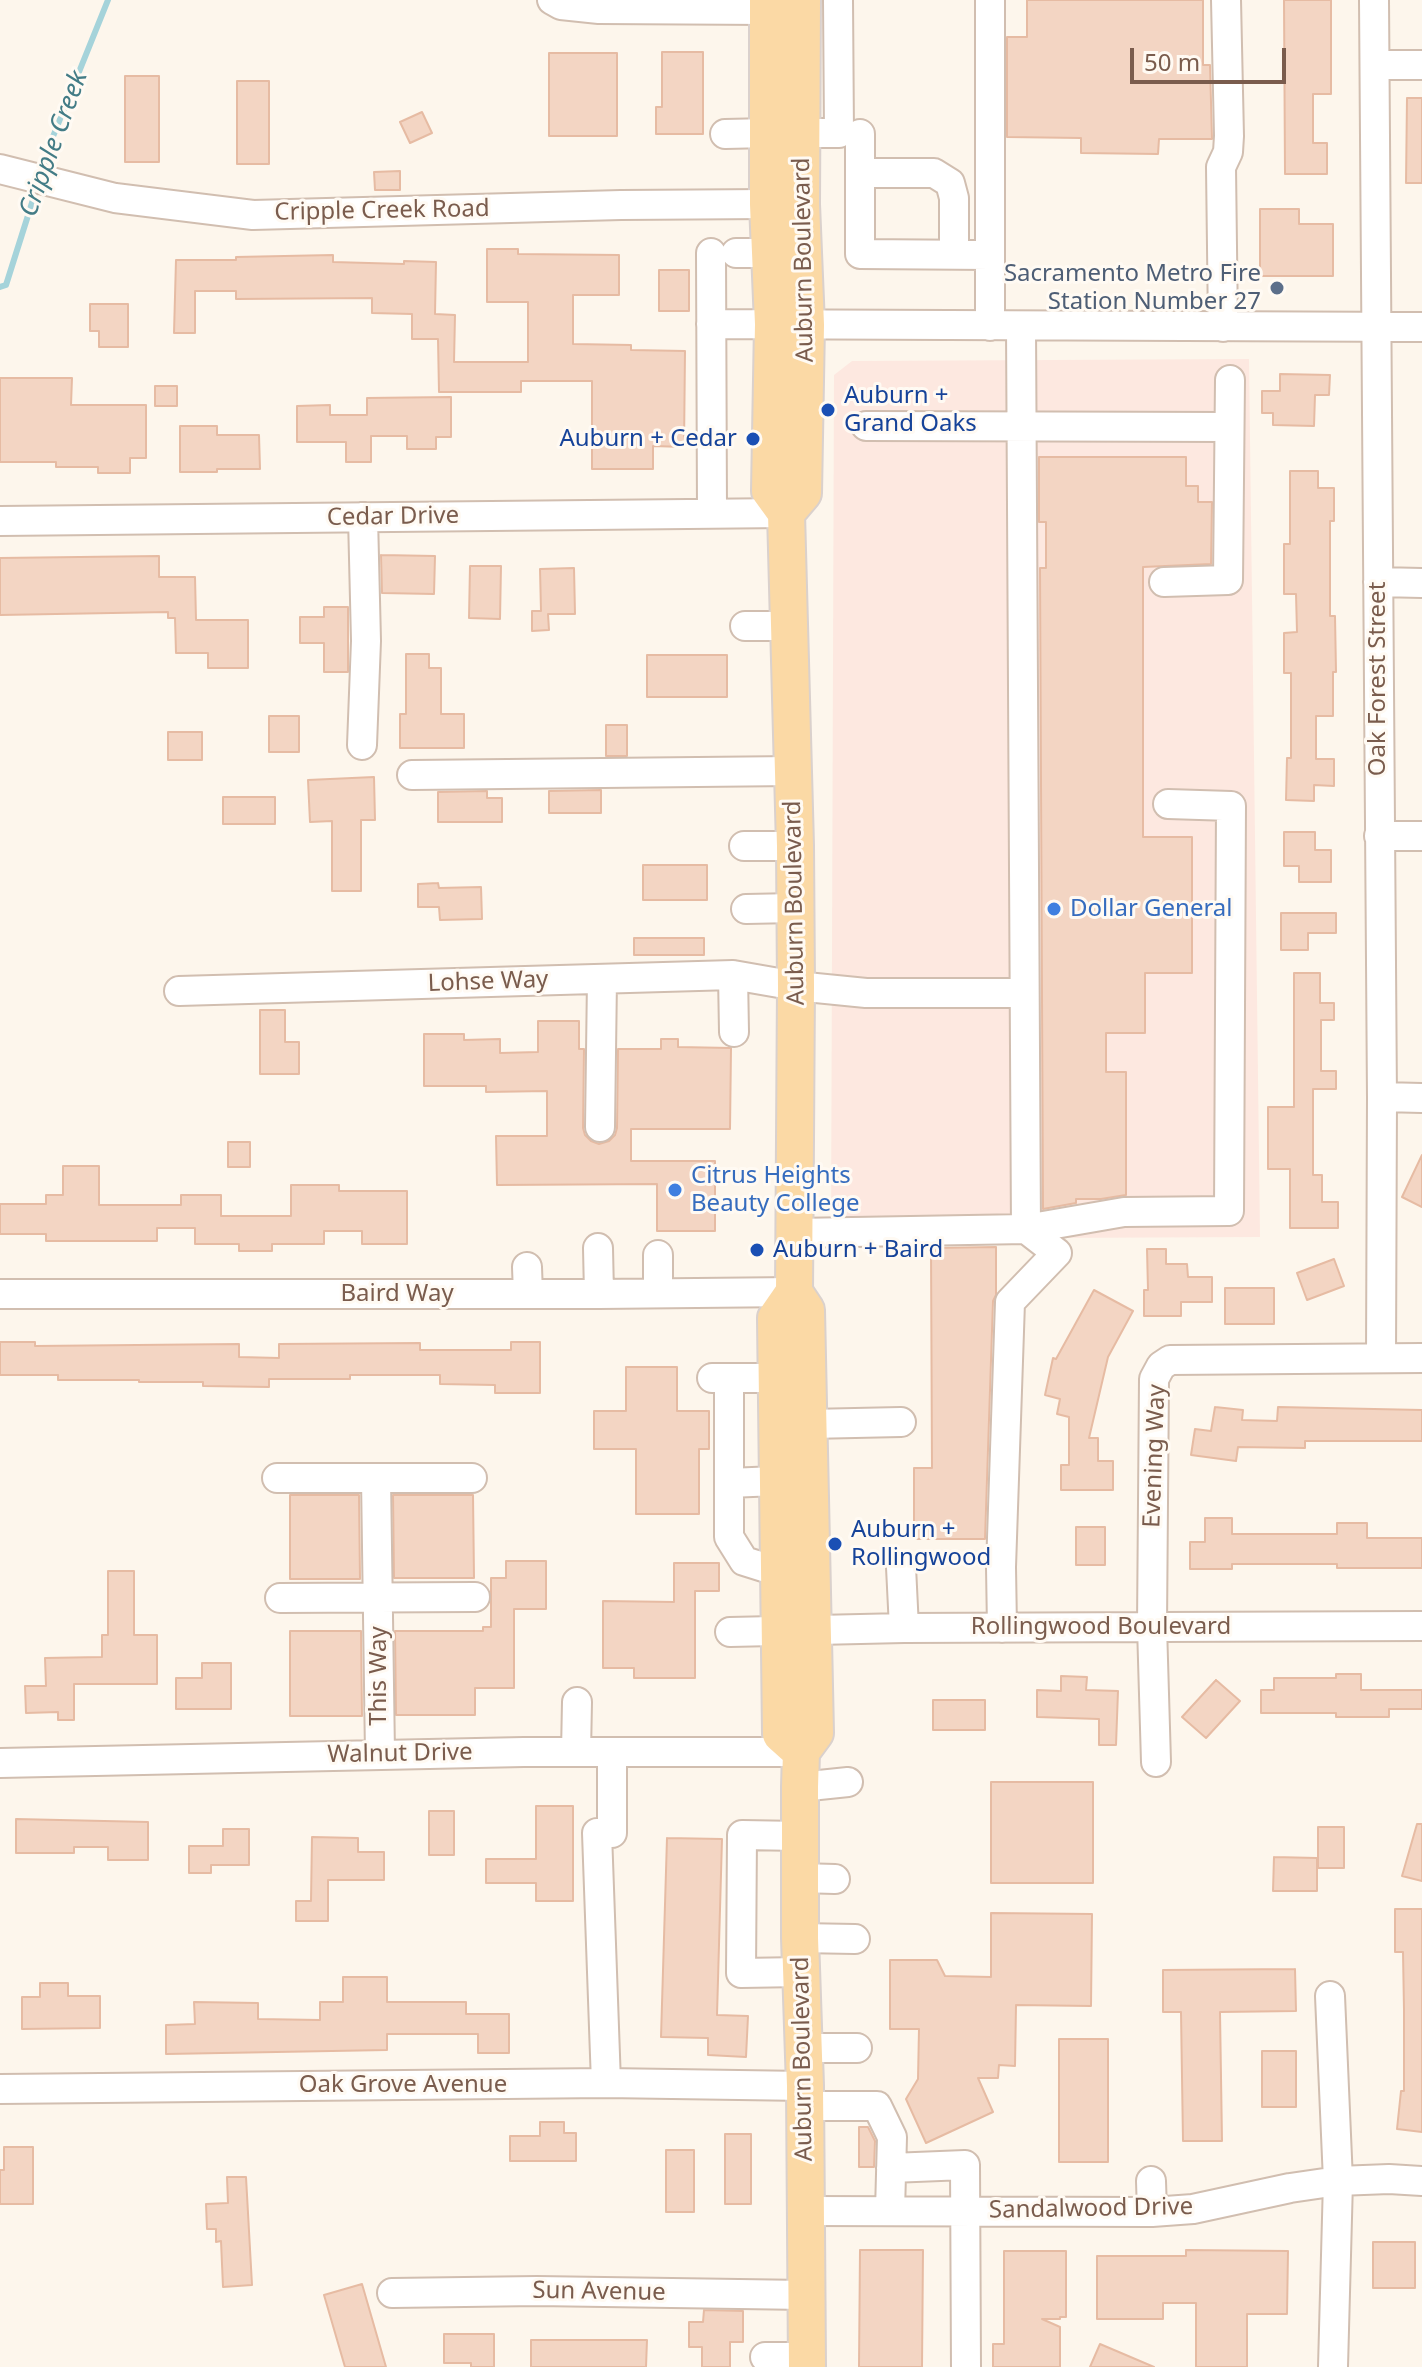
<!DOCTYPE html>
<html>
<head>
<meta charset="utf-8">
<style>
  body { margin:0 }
  #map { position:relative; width:1422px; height:2367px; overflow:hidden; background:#fdf6ec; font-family:"Noto Sans",sans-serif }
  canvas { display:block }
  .scale { position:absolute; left:1130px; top:48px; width:156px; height:36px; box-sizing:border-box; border:4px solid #7a5c4d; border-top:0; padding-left:10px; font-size:24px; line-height:28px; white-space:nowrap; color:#7a5c4d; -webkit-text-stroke:6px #fffaf3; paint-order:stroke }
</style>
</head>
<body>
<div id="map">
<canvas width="1422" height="2367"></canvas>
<div class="scale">50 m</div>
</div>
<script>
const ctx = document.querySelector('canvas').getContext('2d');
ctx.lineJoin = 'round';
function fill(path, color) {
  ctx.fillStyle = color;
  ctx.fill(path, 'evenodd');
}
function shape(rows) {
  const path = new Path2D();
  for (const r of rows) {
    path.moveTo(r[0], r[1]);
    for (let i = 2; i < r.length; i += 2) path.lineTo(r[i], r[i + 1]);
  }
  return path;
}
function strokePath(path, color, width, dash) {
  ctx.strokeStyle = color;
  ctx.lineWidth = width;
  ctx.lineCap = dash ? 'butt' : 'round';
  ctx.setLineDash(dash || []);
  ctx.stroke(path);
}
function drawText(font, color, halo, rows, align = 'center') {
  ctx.font = font + ' "Noto Sans",sans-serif';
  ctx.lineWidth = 6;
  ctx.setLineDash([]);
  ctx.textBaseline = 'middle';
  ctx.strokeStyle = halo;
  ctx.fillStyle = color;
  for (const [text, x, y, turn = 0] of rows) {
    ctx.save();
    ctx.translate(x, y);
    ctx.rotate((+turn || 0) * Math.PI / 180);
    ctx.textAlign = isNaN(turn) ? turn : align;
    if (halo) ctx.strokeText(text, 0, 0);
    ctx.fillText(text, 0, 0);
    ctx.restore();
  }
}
const commercial = shape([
  [1249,359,1260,1237,831,1239,834,375,852,361]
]);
const stream = shape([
  [41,173,52,139,108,0],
  [0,287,6,285,37,187]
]);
const building = shape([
  [1027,0,1203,0,1203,65,1210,65,1212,139,1159,139,1158,154,1081,153,1081,138,1007,137,1007,37,1027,37,1027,0],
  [1284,0,1331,0,1331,94,1313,94,1313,143,1327,143,1327,174,1285,174,1284,0],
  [662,52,703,52,703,134,656,134,656,107,662,107,662,52],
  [549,53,617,53,617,136,549,136,549,53],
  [125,76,159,76,159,162,125,162,125,76],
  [237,81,269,81,269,164,237,164,237,81],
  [1407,98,1422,98,1422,183,1406,183,1407,98],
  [422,112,432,133,410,143,400,122,422,112],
  [400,171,400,190,375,190,374,172,400,171],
  [1260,209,1299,209,1299,224,1333,224,1333,276,1260,276,1260,209],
  [487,249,518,249,518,254,619,255,619,295,573,295,573,344,631,345,631,350,685,351,684,447,653,446,653,469,592,469,592,381,521,381,521,392,439,392,438,339,412,339,412,314,372,313,372,298,236,299,236,291,195,291,195,333,174,333,176,260,236,260,236,257,333,255,333,262,404,264,404,261,436,262,435,314,455,315,454,362,528,362,528,302,487,302,487,249],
  [659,270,689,270,689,311,659,311,659,270],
  [90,304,128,304,128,347,99,347,99,331,90,331,90,304],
  [1280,374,1330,375,1329,395,1315,395,1314,426,1273,425,1273,413,1262,413,1262,391,1280,391,1280,374],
  [0,378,72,378,71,405,146,405,146,458,130,458,130,473,98,473,98,467,56,467,56,462,0,462,0,378],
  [155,386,177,386,177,406,155,406,155,386],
  [451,397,451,437,436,437,436,449,407,449,407,436,371,436,371,462,346,462,346,442,297,442,297,406,330,405,330,415,367,415,367,398,451,397],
  [180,426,217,426,217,435,259,435,260,469,217,469,217,472,180,472,180,426],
  [1039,457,1186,457,1186,486,1198,486,1198,502,1212,502,1211,564,1143,567,1143,837,1192,837,1192,973,1145,973,1145,1033,1106,1033,1106,1072,1126,1072,1126,1195,1101,1199,1076,1199,1076,1203,1043,1209,1040,568,1046,568,1046,522,1039,522,1039,457],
  [1290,471,1318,471,1318,488,1334,488,1334,521,1330,521,1330,616,1335,616,1336,672,1333,672,1333,716,1316,716,1316,759,1334,759,1334,786,1314,785,1314,801,1286,800,1287,758,1291,758,1291,673,1284,673,1284,633,1297,632,1296,594,1284,594,1284,544,1290,544,1290,471],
  [381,555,435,556,434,594,382,593,381,555],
  [159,556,159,577,195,577,196,620,248,620,248,668,208,668,208,653,176,653,175,618,168,618,168,612,0,615,0,558,159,556],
  [470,566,501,566,500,619,469,618,470,566],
  [574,568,575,614,548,614,549,630,532,631,532,611,541,611,540,569,574,568],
  [324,607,348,607,348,672,324,672,324,643,300,643,300,617,324,617,324,607],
  [406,654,429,654,429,668,441,668,441,714,464,714,464,748,400,748,400,714,406,714,406,654],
  [647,655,727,655,727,697,647,697,647,655],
  [269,716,299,716,299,752,269,752,269,716],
  [606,725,627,725,627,756,606,756,606,725],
  [168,732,202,732,202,760,168,760,168,732],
  [374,777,375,820,361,820,361,891,332,891,332,821,310,822,308,780,374,777],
  [601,790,601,813,549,813,549,791,601,790],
  [487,791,487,798,502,798,502,822,438,822,438,792,487,791],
  [223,797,275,797,275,824,223,824,223,797],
  [1284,832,1315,832,1315,850,1331,850,1331,882,1299,882,1299,866,1284,866,1284,832],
  [643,865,707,865,707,900,643,900,643,865],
  [438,883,439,888,481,887,482,919,440,920,439,907,418,907,418,884,438,883],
  [1281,913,1336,913,1336,933,1308,933,1308,950,1281,950,1281,913],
  [634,938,704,938,704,955,634,955,634,938],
  [1294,973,1320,973,1320,1003,1334,1003,1334,1020,1321,1020,1321,1071,1336,1071,1336,1089,1313,1089,1313,1175,1322,1175,1322,1202,1338,1202,1338,1228,1290,1228,1290,1169,1268,1169,1268,1107,1294,1107,1294,973],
  [260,1010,285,1010,285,1042,299,1042,299,1074,260,1074,260,1010],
  [538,1021,579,1021,579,1049,584,1049,583,1128,585,1135,591,1141,599,1144,609,1141,615,1135,617,1128,618,1049,661,1049,661,1039,678,1039,678,1047,731,1048,730,1129,631,1129,631,1161,715,1161,715,1231,657,1231,657,1184,497,1185,496,1136,547,1136,547,1091,486,1092,486,1086,424,1086,424,1034,464,1034,464,1040,500,1039,500,1053,538,1052,538,1021],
  [228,1142,250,1142,250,1167,228,1167,228,1142],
  [1422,1155,1422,1207,1402,1197,1422,1155],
  [63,1166,99,1166,99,1205,181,1205,181,1195,221,1195,221,1216,291,1216,291,1185,339,1185,339,1191,407,1191,407,1244,362,1244,362,1231,324,1231,324,1244,272,1244,272,1251,239,1251,239,1244,195,1244,195,1228,157,1228,157,1241,46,1241,46,1234,0,1234,0,1204,46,1204,46,1195,63,1195,63,1166],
  [996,1247,996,1295,993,1301,985,1539,914,1539,914,1468,932,1468,931,1248,996,1247],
  [1147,1249,1166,1249,1166,1264,1187,1264,1188,1277,1212,1277,1212,1302,1181,1302,1181,1316,1144,1316,1144,1290,1148,1290,1147,1249],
  [1334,1259,1344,1286,1307,1300,1297,1273,1334,1259],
  [1225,1288,1274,1288,1274,1324,1225,1324,1225,1288],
  [1094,1290,1133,1311,1108,1357,1089,1438,1098,1438,1098,1461,1113,1461,1113,1490,1061,1490,1061,1465,1069,1465,1069,1417,1057,1414,1060,1399,1045,1395,1053,1358,1056,1359,1094,1290],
  [0,1342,35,1342,35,1346,239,1344,239,1357,279,1358,279,1344,420,1343,420,1350,511,1350,511,1342,540,1342,540,1393,495,1393,495,1385,440,1384,440,1375,350,1375,350,1379,269,1379,269,1387,203,1386,203,1382,139,1382,139,1380,58,1380,58,1375,0,1375,0,1342],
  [626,1367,677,1367,677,1411,709,1411,709,1449,699,1449,699,1514,636,1514,636,1449,594,1449,594,1411,626,1411,626,1367],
  [1215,1407,1243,1410,1242,1420,1277,1421,1278,1407,1422,1410,1422,1441,1305,1441,1305,1448,1238,1447,1236,1461,1191,1455,1195,1429,1211,1431,1215,1407],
  [290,1495,359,1495,360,1579,290,1579,290,1495],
  [393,1495,473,1495,474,1578,394,1578,393,1495],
  [1205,1518,1232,1518,1232,1534,1337,1534,1337,1523,1367,1523,1367,1538,1422,1538,1422,1568,1337,1568,1337,1564,1232,1564,1232,1569,1190,1569,1190,1542,1205,1542,1205,1518],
  [1076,1527,1105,1527,1105,1565,1076,1565,1076,1527],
  [506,1561,546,1561,546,1609,514,1609,514,1688,475,1688,475,1715,396,1715,395,1631,483,1631,483,1627,491,1627,491,1578,506,1578,506,1561],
  [674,1563,719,1563,719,1591,695,1591,695,1678,634,1678,634,1668,603,1668,603,1601,674,1602,674,1563],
  [108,1571,134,1571,134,1635,157,1635,157,1684,74,1684,74,1720,58,1720,58,1712,26,1713,25,1686,46,1686,45,1658,102,1657,102,1635,108,1635,108,1571],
  [290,1631,361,1631,362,1716,290,1716,290,1631],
  [202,1663,231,1663,231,1709,176,1709,176,1678,202,1678,202,1663],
  [1336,1674,1361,1674,1361,1690,1422,1690,1422,1709,1389,1709,1389,1717,1336,1717,1336,1713,1261,1713,1261,1690,1274,1690,1274,1678,1336,1678,1336,1674],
  [1061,1676,1087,1677,1086,1690,1118,1691,1116,1745,1099,1745,1099,1719,1037,1717,1037,1690,1061,1691,1061,1676],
  [1216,1680,1240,1701,1206,1738,1182,1717,1216,1680],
  [933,1700,985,1700,985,1730,933,1730,933,1700],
  [991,1782,1093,1782,1093,1883,991,1883,991,1782],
  [536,1806,573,1806,573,1901,536,1901,536,1883,486,1883,486,1859,536,1859,536,1806],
  [429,1811,454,1811,454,1855,429,1855,429,1811],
  [16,1819,148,1822,148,1860,108,1860,108,1847,74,1847,74,1853,16,1853,16,1819],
  [1417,1824,1422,1824,1422,1881,1402,1876,1417,1824],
  [1318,1827,1344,1827,1344,1868,1318,1868,1318,1827],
  [223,1829,249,1829,249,1865,211,1865,211,1873,189,1873,189,1846,223,1846,223,1829],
  [312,1837,358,1838,358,1852,384,1852,384,1880,328,1880,328,1921,296,1921,296,1901,311,1901,312,1837],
  [667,1838,722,1839,717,2015,748,2016,746,2057,708,2055,708,2038,661,2037,667,1838],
  [1274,1857,1317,1858,1317,1891,1273,1891,1274,1857],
  [1395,1909,1422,1909,1422,2132,1397,2129,1401,2091,1404,2091,1404,2010,1403,1952,1395,1952,1395,1909],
  [991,1913,1092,1914,1091,2006,1016,2005,1015,2066,999,2065,998,2078,978,2078,993,2112,926,2143,906,2099,918,2079,919,2029,890,2029,890,1960,937,1960,945,1976,991,1977,991,1913],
  [1295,1969,1296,2011,1220,2012,1222,2141,1183,2141,1181,2012,1163,2012,1163,1970,1295,1969],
  [343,1977,387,1977,387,2002,466,2002,466,2014,509,2014,509,2053,478,2053,478,2034,387,2034,387,2050,166,2054,166,2025,195,2024,194,2002,258,2003,258,2019,320,2020,320,2002,343,2002,343,1977],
  [40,1983,68,1983,68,1996,100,1996,100,2028,22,2029,22,1997,40,1997,40,1983],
  [1059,2039,1108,2039,1108,2162,1059,2162,1059,2039],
  [1262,2051,1296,2051,1296,2107,1262,2107,1262,2051],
  [540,2122,564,2122,564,2133,576,2133,576,2161,510,2161,510,2136,540,2136,540,2122],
  [859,2127,868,2127,875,2141,874,2167,859,2167,859,2127],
  [725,2134,751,2134,751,2204,725,2204,725,2134],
  [4,2147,33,2147,33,2204,0,2204,0,2170,4,2170,4,2147],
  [666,2150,694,2150,694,2212,666,2212,666,2150],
  [227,2177,246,2177,252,2285,223,2287,221,2241,216,2242,216,2229,207,2229,206,2204,228,2203,227,2177],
  [1373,2242,1415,2242,1415,2288,1373,2288,1373,2242],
  [860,2250,923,2250,922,2367,859,2367,860,2250],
  [1186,2250,1288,2251,1287,2314,1247,2314,1247,2367,1196,2367,1196,2303,1163,2303,1163,2319,1097,2319,1097,2256,1186,2256,1186,2250],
  [1004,2251,1066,2251,1066,2317,1060,2317,1060,2319,1042,2319,1060,2327,1060,2367,993,2367,993,2344,1004,2344,1004,2251],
  [362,2284,386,2367,345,2367,324,2295,362,2284],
  [704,2310,743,2311,743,2342,730,2342,730,2367,702,2367,702,2347,689,2347,689,2322,703,2322,704,2310],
  [444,2334,494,2334,494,2367,471,2367,471,2363,444,2363,444,2334],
  [531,2340,647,2340,646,2367,531,2367,531,2340],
  [1100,2344,1154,2367,1090,2367,1100,2344]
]);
const minor = shape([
  [552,0,561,5,599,9,768,10],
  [990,0,990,326],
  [1374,0,1382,1097,1381,1358],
  [1375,65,1422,65],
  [802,133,839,133,838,0],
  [725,134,769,133],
  [860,134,860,254,990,255],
  [0,169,115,198,253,215,621,205,768,204],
  [860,173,934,173,950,183,954,198,954,254],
  [711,253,712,513],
  [736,253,770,253],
  [711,324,1422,327],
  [1223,327,1221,167,1228,152,1229,136,1226,0],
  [866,426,1229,427],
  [0,521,786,513],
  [1164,582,1228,580,1230,380],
  [1378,582,1422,583],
  [745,626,789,626],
  [362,745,366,641,363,517],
  [412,775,793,771],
  [1379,836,1422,836],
  [744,846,795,846],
  [746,909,795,908],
  [733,975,734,1032],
  [179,991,733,975,796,986,866,993,1024,993],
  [1382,1097,1422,1098],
  [600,1127,602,979],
  [795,1233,1026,1229,1021,326],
  [598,1248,599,1294],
  [658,1255,658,1292],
  [527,1267,528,1294],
  [0,1294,599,1294,794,1292],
  [712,1378,777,1378],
  [729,1378,729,1537,744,1561,779,1572],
  [809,1424,901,1422],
  [277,1478,472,1478],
  [376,1478,380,1754],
  [729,1483,776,1481],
  [901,1567,904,1628],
  [280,1598,475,1597],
  [1002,1628,1001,1567,1010,1302,1057,1253,1026,1229,1124,1212,1229,1211,1231,806,1168,804],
  [730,1632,904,1628,1422,1626],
  [576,1752,577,1702],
  [1156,1762,1152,1626,1154,1379,1161,1366,1170,1360,1422,1358],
  [0,1763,524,1752,801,1752],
  [800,1787,848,1782],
  [800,1836,742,1835,741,1973,801,1972],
  [800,1878,835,1879],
  [800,1938,855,1939],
  [1330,1996,1338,2181,1333,2367],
  [804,2048,857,2048],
  [606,2083,597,1833,612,1833,612,1752],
  [0,2089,606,2083,805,2086],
  [805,2106,877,2106,892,2137,890,2211],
  [891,2168,965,2165,966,2367],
  [1151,2181,1152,2212],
  [806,2211,1152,2212,1193,2209,1290,2188,1338,2181,1389,2179,1422,2181],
  [392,2293,537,2291,806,2295],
  [765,2357,807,2357]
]);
const major = shape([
  [768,0,768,204,773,324,770,491,786,513,795,846,796,986,794,1292,776,1318,781,1734,801,1752],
  [786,513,803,493,806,325,801,204,802,0],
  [794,1292,806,1310,815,1733,801,1752,800,1787,800,1938,805,2086,807,2367]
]);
const markers = [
  [1277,288,8,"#5c6f8a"],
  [828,410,8,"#1a4fb4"],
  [753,439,8,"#1a4fb4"],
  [1054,909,8,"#3f7fe0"],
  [675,1190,8,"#3f7fe0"],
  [757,1250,8,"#1a4fb4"],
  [835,1544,8,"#1a4fb4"]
];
const streetNames = [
  ["Cripple Creek Road",382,211,-1],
  ["Auburn Boulevard",804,260,-91],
  ["Cedar Drive",393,517,-1],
  ["Oak Forest Street",1378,679,-90],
  ["Auburn Boulevard",795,903,-91],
  ["Lohse Way",488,982,-2],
  ["Baird Way",397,1294],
  ["Evening Way",1155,1456,-88],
  ["Rollingwood Boulevard",1101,1627],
  ["This Way",379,1676,-90],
  ["Walnut Drive",400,1754,-1],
  ["Auburn Boulevard",803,2059,-91],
  ["Oak Grove Avenue",403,2085],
  ["Sandalwood Drive",1091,2209,-1],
  ["Sun Avenue",599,2292,1]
];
const serviceNames = [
  ["Sacramento Metro Fire",1261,274],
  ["Station Number 27",1261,302]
];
const transitNames = [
  ["Auburn +",844,396],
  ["Grand Oaks",844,424],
  ["Auburn + Cedar",737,439,"right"],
  ["Auburn + Baird",773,1250],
  ["Auburn +",851,1530],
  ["Rollingwood",851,1558]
];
const shopNames = [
  ["Dollar General",1070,909],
  ["Citrus Heights",691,1176],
  ["Beauty College",691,1204]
];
const waterNames = [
  ["Cripple Creek",54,144,-70]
];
fill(commercial, '#fde8e0');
strokePath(stream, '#a5d3da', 6);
fill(building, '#f3d5c3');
strokePath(building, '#e6bba3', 2);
strokePath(minor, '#d1beb0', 32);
strokePath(major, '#dad1cd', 40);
strokePath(minor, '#fff', 28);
strokePath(major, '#fbd9a5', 36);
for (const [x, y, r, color] of markers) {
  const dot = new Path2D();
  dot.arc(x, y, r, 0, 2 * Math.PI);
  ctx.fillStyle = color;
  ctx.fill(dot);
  strokePath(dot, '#fffaf3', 3);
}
drawText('24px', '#7a5c4d', '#fffaf3', streetNames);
drawText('24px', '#4e5e75', '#fffaf3', serviceNames, 'right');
drawText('24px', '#164399', '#fffaf3', transitNames, 'left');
drawText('24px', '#366cbe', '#fffaf3', shopNames, 'left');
drawText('italic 26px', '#437c86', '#fffaf3', waterNames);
</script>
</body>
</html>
